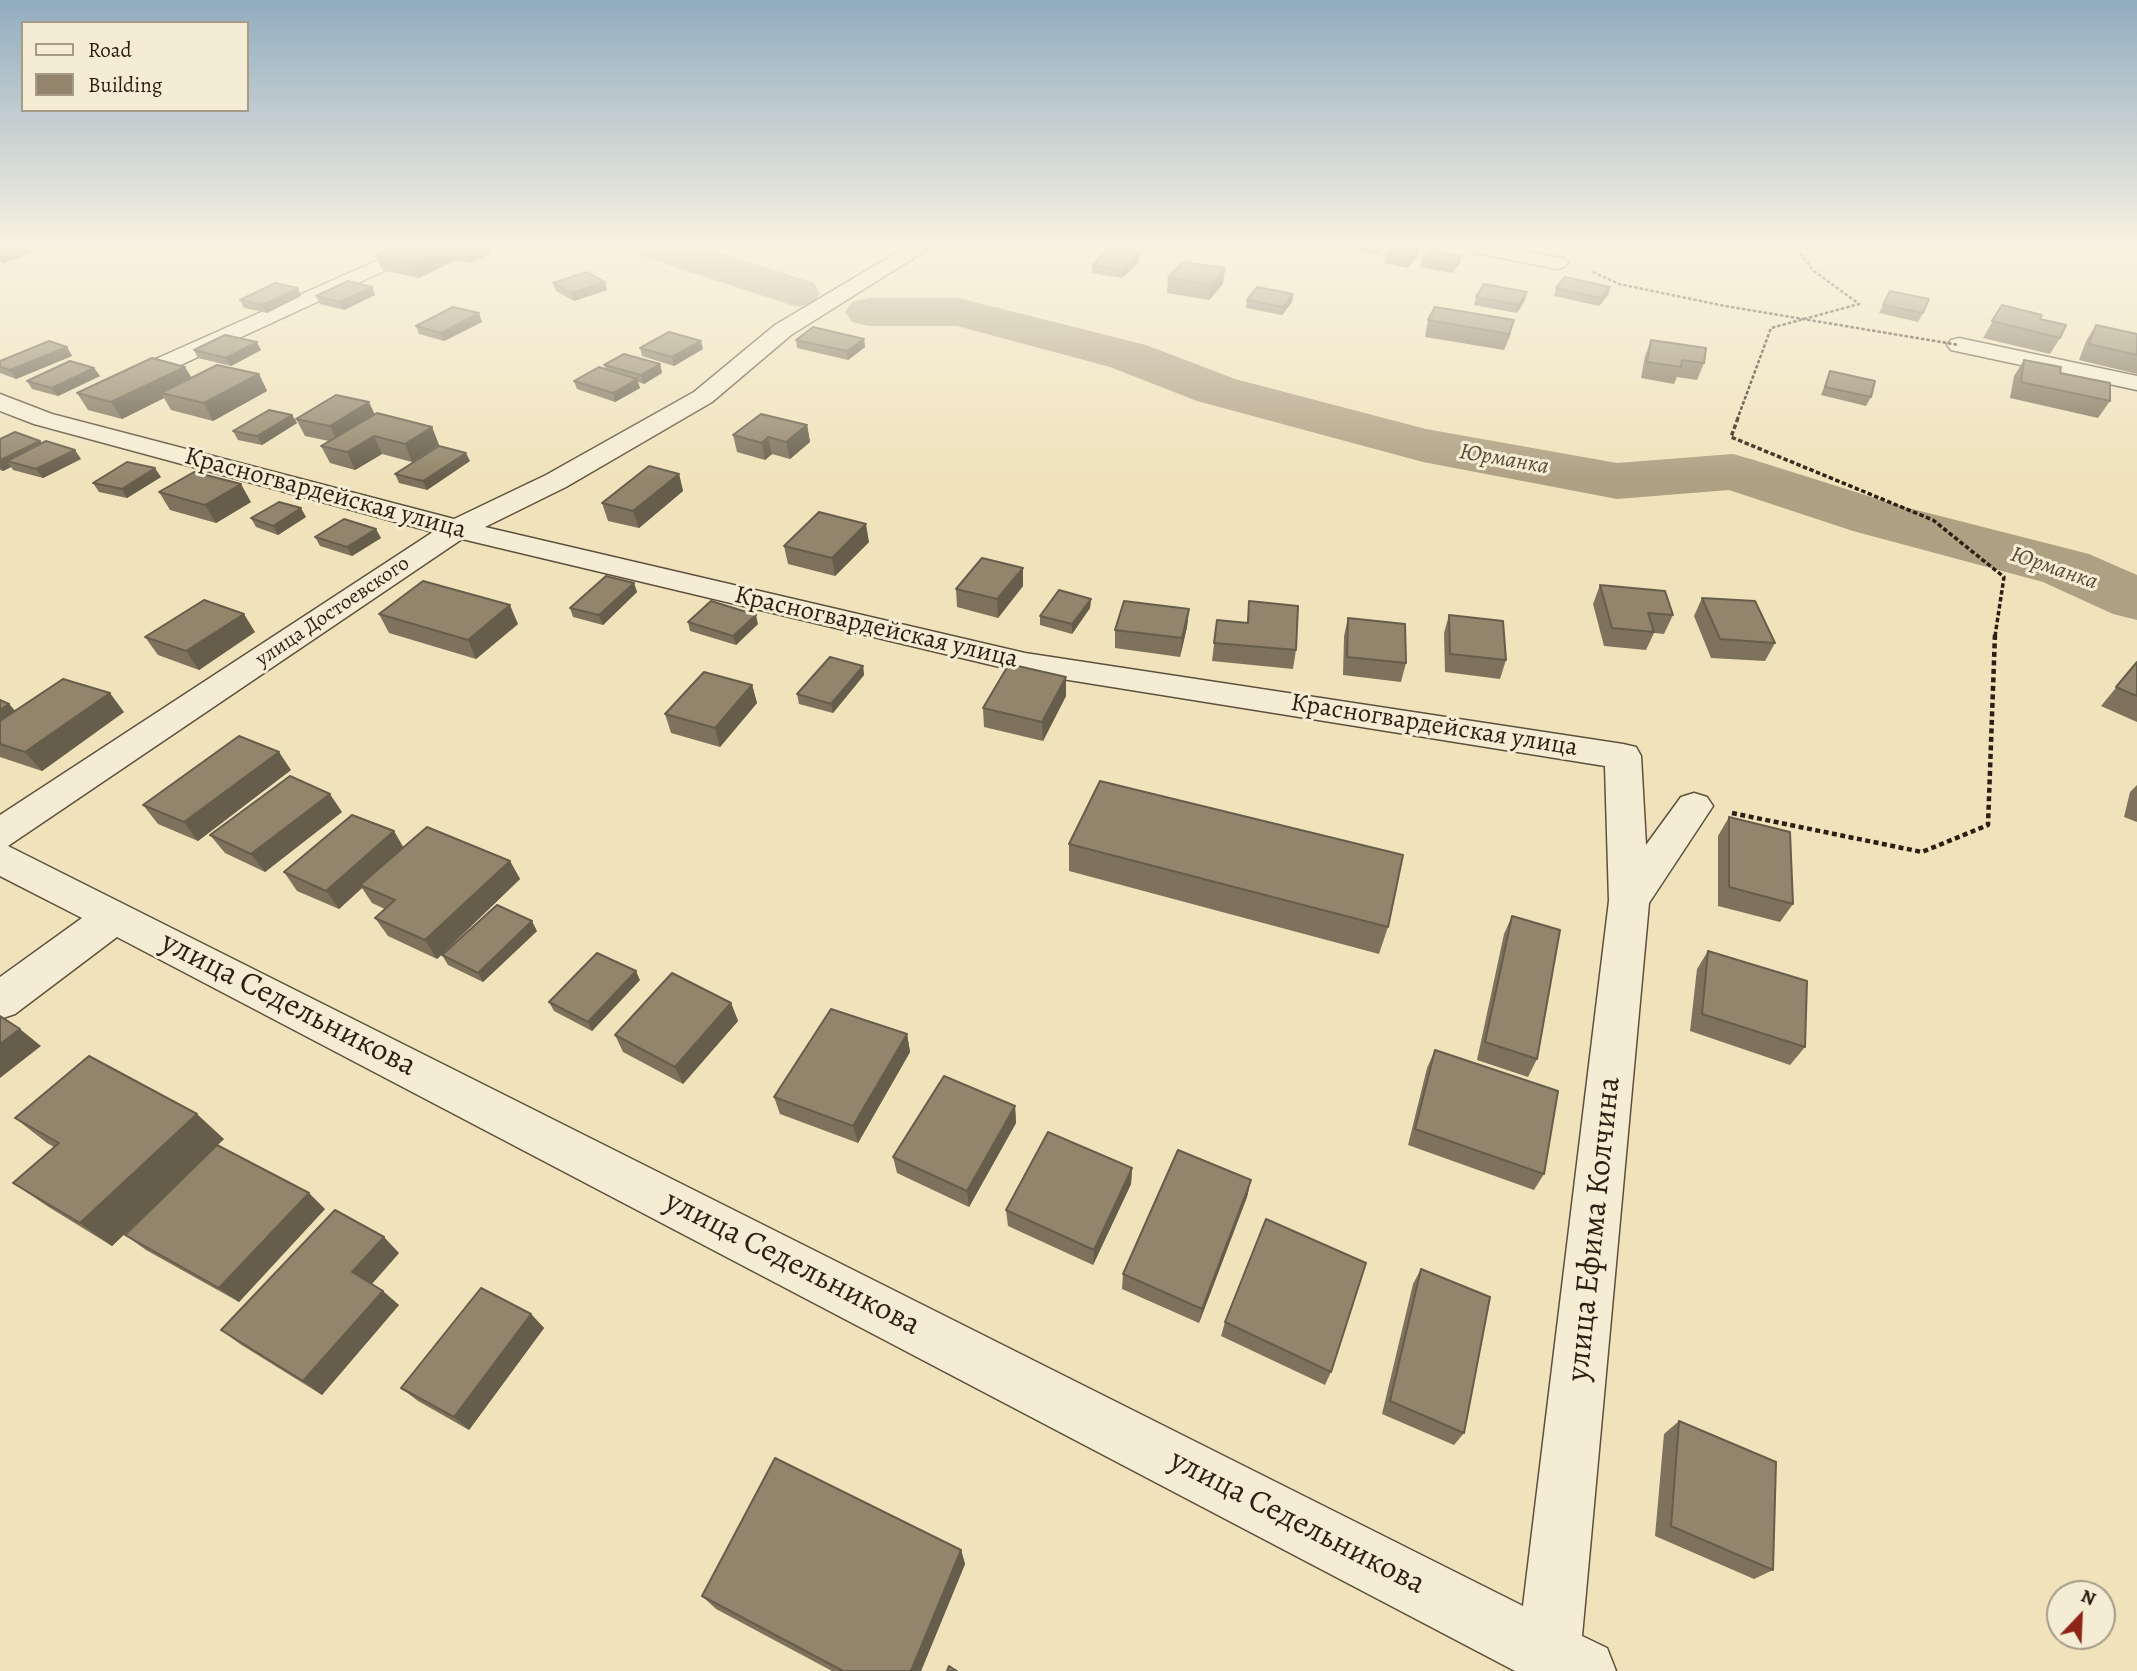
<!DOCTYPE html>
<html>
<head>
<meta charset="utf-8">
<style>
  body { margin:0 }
  #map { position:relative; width:2137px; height:1671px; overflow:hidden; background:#f0e3bc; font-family:Alegreya,serif }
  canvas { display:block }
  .legend { position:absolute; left:21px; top:21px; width:228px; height:91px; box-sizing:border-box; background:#f5edd3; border:2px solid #a59b86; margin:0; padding:9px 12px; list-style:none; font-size:21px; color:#2d1f13 }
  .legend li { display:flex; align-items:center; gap:14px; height:35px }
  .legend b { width:35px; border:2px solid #a59b86 }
  .north { position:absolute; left:2046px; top:1580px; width:70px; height:70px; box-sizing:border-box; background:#f5edd3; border:2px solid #a59b86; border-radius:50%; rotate:23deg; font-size:19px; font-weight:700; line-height:28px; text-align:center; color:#2d1f13 }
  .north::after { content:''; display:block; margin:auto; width:24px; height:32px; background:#8f2418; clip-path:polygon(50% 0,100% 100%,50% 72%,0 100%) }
</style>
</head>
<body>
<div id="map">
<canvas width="2137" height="1671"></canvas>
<ul class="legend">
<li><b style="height:9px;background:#f5edd3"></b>Road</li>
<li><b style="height:19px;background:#92856b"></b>Building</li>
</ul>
<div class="north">N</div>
</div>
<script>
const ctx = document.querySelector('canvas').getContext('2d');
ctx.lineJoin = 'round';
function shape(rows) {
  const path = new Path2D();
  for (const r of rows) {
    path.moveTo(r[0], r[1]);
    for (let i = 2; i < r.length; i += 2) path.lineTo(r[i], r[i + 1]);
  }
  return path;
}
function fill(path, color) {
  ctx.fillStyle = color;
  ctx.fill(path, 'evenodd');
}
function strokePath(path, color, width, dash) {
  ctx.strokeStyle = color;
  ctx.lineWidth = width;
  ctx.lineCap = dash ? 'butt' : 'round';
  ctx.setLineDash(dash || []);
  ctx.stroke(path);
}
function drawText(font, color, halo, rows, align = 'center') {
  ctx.font = font + ' Alegreya,serif';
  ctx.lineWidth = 6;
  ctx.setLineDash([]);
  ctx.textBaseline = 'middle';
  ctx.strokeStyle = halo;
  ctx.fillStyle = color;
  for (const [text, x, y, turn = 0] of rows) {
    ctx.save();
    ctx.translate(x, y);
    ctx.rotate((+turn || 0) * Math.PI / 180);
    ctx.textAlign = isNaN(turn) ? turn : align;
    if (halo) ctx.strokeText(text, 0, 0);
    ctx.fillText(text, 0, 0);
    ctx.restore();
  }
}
const river = shape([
  [635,247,702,247,814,283,820,293,814,303,797,307,641,256,635,247],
  [869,298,958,298,1146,345,1235,379,1426,429,1617,463,1733,454,1754,460,1897,505,2089,554,2137,575,2137,620,2113,614,2043,582,1853,531,1729,490,1617,499,1423,462,1197,401,1110,367,957,326,869,326,852,322,845,312,852,302,869,298]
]);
const pathFar2 = shape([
  [1737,420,1771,328,1859,304,1814,271,1801,255,1799,247]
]);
const pathFar1 = shape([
  [1738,418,1731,437,1933,520,2004,577,1995,636]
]);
const path = shape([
  [1732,813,1922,852,1988,825,1995,634]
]);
const minor = shape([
  [906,247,931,247,791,335,712,402,566,487,485,527,1025,653,1623,744,1636,747,1641,756,1646,845,1681,797,1694,793,1707,797,1713,806,1649,903,1582,1636,1607,1648,1616,1671,1515,1671,117,937,15,1014,0,1019,0,977,82,918,0,876,0,815,433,532,34,424,0,411,0,394,52,414,454,519,546,475,694,392,775,325,906,247],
  [462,539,1025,673,1605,766,1609,901,1523,1606,8,846,462,539],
  [1467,247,1510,247,1564,259,1568,263,1564,267,1557,269,1477,253,1467,247],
  [403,249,410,251,413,255,410,259,131,388,122,390,113,388,110,383,113,378,403,249],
  [1959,338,2137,376,2137,390,1951,350,1947,345,1951,340,1959,338]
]);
const pathBridge = shape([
  [1593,272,1619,284,1725,306,1959,345]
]);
const wall = shape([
  [391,247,489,247,491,253,470,263,456,260,419,278,382,270,376,255],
  [1358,247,1386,247,1376,255,1358,251],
  [1385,255,1418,256,1407,268,1384,263],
  [1422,259,1460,263,1452,273,1420,267],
  [1140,261,1122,278,1092,273,1092,265],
  [1225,268,1223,284,1209,300,1167,293,1168,277],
  [553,283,607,290,574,301,556,291],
  [372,287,375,295,344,310,320,304,316,296],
  [1610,287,1608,295,1599,306,1554,296,1556,288],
  [1890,291,1923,313,1918,322,1879,313],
  [1527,292,1525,300,1517,313,1474,305,1476,297],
  [1293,294,1292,302,1282,315,1246,308,1247,300],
  [301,296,267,313,244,308,240,300],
  [2002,305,2040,319,2060,338,2050,354,1983,338],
  [1428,320,1514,320,1504,350,1425,337],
  [482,322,444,341,419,334,416,326],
  [2096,325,2137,334,2137,374,2079,360,2086,341],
  [864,339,865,347,848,360,797,348,796,340],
  [1651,340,1704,363,1697,380,1677,377,1674,384,1641,378,1645,356],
  [67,347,72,356,16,379,0,373,0,361],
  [640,348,703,349,674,366,642,356],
  [194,350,261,350,231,366,198,358],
  [2024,360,2060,373,2110,401,2098,418,2010,398,2014,376],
  [660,364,662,373,644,384,638,382,640,388,615,402,577,389,574,381,606,369,604,365],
  [94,368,100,376,58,396,32,389,27,381],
  [1830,371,1871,397,1866,406,1821,395],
  [259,374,267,391,213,421,171,410,164,398,122,419,88,410,77,393,192,378],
  [292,415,297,423,262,445,238,440,233,431],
  [375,415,432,427,439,445,412,462,382,454,355,470,330,463,321,446,329,441,305,436,296,419],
  [807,425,810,442,790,459,772,454,765,460,737,452,733,435],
  [0,439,40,441,42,443,81,459,43,478,13,470,11,467,3,471,0,470],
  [470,461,427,490,399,483,395,474],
  [679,474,683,491,639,528,608,521,602,503],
  [161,477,127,498,99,492,93,483],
  [159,492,251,502,216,523,170,510],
  [306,517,278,535,256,527,251,518],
  [315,537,381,538,352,556,320,546],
  [869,542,835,576,788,564,784,546],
  [634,583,637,592,603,625,573,617,570,608],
  [1600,585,1673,615,1664,634,1654,633,1646,650,1604,646,1593,604],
  [1023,586,998,618,957,607,956,589],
  [1702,598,1775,643,1765,661,1711,658,1694,616],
  [1091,599,1090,608,1072,634,1040,625,1040,616],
  [1249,601,1296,650,1293,669,1212,661,1217,620,1247,623],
  [1189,609,1187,627,1180,657,1115,648,1115,630],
  [379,614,518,624,476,659,389,633],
  [1449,615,1506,660,1500,679,1445,672,1444,633],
  [1348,618,1406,663,1401,682,1343,675,1344,636],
  [688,622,758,624,736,645,690,631],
  [255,632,199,670,158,655,145,637],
  [2137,662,2137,722,2101,706],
  [863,666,864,675,833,713,799,704,797,694],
  [1066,677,1066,696,1043,741,984,727,983,708],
  [752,685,757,703,720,747,671,733,665,714],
  [0,700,9,704,15,711,124,712,42,771,0,757],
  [291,770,198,841,158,824,143,805],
  [2137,785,2137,822,2124,817,2130,792],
  [342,812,265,872,225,853,210,835],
  [1729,817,1793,904,1780,922,1718,906,1718,836],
  [1069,844,1388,927,1379,954,1069,871],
  [404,847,510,861,520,879,437,959,388,936,375,918,385,909,372,903,362,888,339,909,297,891,284,872],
  [1512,916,1537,1059,1528,1077,1477,1060,1504,934],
  [537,931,483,982,448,965,442,955],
  [1708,951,1805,1047,1790,1065,1690,1031,1697,969],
  [640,980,592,1031,554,1011,549,1002],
  [731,1003,738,1021,683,1084,623,1052,615,1035],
  [907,1034,910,1052,858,1143,780,1114,774,1097],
  [1435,1050,1544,1174,1534,1190,1408,1145,1427,1068],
  [1015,1106,1016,1123,969,1207,897,1173,893,1157],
  [15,1118,224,1139,112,1246,47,1206,13,1183,54,1147,47,1143],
  [1132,1168,1131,1184,1093,1265,1008,1226,1006,1210],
  [1251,1180,1247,1197,1199,1323,1122,1289,1123,1274],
  [325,1209,239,1302,146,1250,125,1235],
  [399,1253,372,1284,399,1305,322,1395,240,1344,221,1330],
  [1421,1269,1464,1433,1454,1445,1382,1414,1413,1284],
  [531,1314,544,1328,469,1430,418,1401,401,1388],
  [1225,1322,1331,1372,1325,1385,1221,1336],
  [1679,1421,1773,1570,1754,1579,1655,1536,1664,1434],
  [961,1550,965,1564,921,1671,832,1671,716,1609,702,1596]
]);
const shadedWall = shape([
  [21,247,27,247,30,253,2,264,0,261,0,255],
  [445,247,451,247,456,260,419,278,413,263],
  [489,247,491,253,470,263,465,248],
  [1378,247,1386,247,1376,255],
  [1420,248,1418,256,1407,268,1408,260],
  [1140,253,1140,261,1122,278,1123,270],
  [1461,256,1460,263,1452,273,1454,265],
  [1225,268,1223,284,1209,300,1211,285],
  [605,282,607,290,574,301,571,293],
  [372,287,375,295,344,310,340,302],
  [1610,287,1608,295,1599,306,1601,298],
  [298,288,301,296,267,313,263,305],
  [1527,292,1525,300,1517,313,1519,305],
  [1293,294,1292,302,1282,315,1283,307],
  [479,313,482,322,444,341,441,333],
  [1514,320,1510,336,1504,350,1509,334],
  [864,339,865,347,848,360,847,351],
  [701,341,703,349,674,366,672,357],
  [257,342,261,350,231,366,226,358],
  [67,347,72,356,16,379,10,370],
  [660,364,662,373,644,384,641,375],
  [185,367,195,383,161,393,164,398,122,419,111,402],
  [94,368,100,376,58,396,52,388],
  [259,374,267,391,213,421,204,403],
  [637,379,640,388,615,402,613,393],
  [369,402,377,419,338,444,330,426],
  [292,415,297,423,262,445,257,436],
  [807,425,810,442,790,459,786,442],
  [432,427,439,445,412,462,405,444],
  [374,436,382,454,355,470,347,452],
  [768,437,772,454,765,460,762,443],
  [40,441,46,449,7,461,11,467,3,471,0,467,0,460],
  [75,450,81,459,43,478,36,469],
  [466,453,470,461,427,490,423,481],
  [155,468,161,477,127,498,122,489],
  [679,474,683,491,639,528,633,511],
  [241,484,251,502,216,523,205,505],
  [301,508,306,517,278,535,273,526],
  [866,524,869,542,835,576,832,558],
  [376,529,381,538,352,556,347,547],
  [1023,568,1023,586,998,618,997,599],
  [634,583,637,592,603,625,599,615],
  [1091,599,1090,608,1072,634,1072,624],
  [510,605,518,624,476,659,468,640],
  [1189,609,1187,627,1180,657,1182,638],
  [244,614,255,632,199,670,186,651],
  [756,615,758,624,736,645,733,636],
  [863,666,864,675,833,713,831,704],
  [1066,677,1066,696,1043,741,1042,722],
  [752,685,757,703,720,747,715,728],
  [110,693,124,712,42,771,25,752],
  [9,704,17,713,0,724,0,710],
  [279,752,291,770,198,841,184,822],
  [330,794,342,812,265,872,251,854],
  [394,831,405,850,360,885,362,888,339,909,326,891],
  [510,861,520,879,437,959,425,940],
  [532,921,537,931,483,982,478,973],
  [636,971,640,980,592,1031,588,1022],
  [731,1003,738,1021,683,1084,675,1067],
  [20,1029,41,1046,0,1078,0,1044],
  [907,1034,910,1052,858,1143,853,1126],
  [1015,1106,1016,1123,969,1207,967,1191],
  [197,1114,224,1139,112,1246,80,1223],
  [1132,1168,1131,1184,1093,1265,1094,1250],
  [1251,1180,1247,1197,1199,1323,1202,1309],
  [309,1193,325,1209,239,1302,219,1288],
  [384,1237,399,1253,369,1287,352,1272],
  [383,1291,399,1305,322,1395,303,1381],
  [531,1314,544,1328,469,1430,454,1417],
  [961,1550,965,1564,921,1671,911,1671]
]);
const building = shape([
  [0,247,21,247,0,255,0,247],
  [391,247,445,247,413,263,376,255,391,247],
  [1393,247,1417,247,1420,248,1408,260,1385,255,1393,247],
  [1110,248,1140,253,1123,270,1092,265,1110,248],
  [1430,250,1461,256,1454,265,1422,259,1430,250],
  [1183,262,1225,268,1211,285,1168,277,1183,262],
  [587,272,605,282,571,293,553,283,587,272],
  [1565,277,1610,287,1601,298,1556,288,1565,277],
  [348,281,372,287,340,302,316,296,348,281],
  [275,283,298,288,263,305,240,300,275,283],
  [1484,284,1527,292,1519,305,1476,297,1484,284],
  [1257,287,1293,294,1283,307,1247,300,1257,287],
  [1890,291,1929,299,1923,313,1883,305,1890,291],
  [2002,305,2042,315,2040,319,2066,325,2060,338,1992,321,2002,305],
  [453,307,479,313,441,333,416,326,453,307],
  [1435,307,1514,320,1509,334,1428,320,1435,307],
  [2096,325,2137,334,2137,355,2089,344,2096,325],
  [813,327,864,339,847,351,796,340,813,327],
  [669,332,701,341,672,357,640,348,669,332],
  [225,335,257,342,226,358,194,350,225,335],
  [1651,340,1706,348,1704,363,1682,360,1681,367,1647,362,1651,340],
  [49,341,67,347,10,370,0,367,0,361,49,341],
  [624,354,660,364,641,375,604,365,624,354],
  [152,358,185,367,111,402,77,393,152,358],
  [2024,360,2061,367,2060,373,2110,383,2110,401,2021,382,2024,360],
  [70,361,94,368,52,388,27,381,70,361],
  [217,365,259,374,204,403,161,393,217,365],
  [599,367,637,379,613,393,574,381,599,367],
  [1830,371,1875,381,1871,397,1825,387,1830,371],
  [336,395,369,402,330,426,296,419,336,395],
  [269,410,292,415,257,436,233,431,269,410],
  [377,413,432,427,405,444,374,436,347,452,321,446,377,413],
  [761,414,807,425,786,442,768,437,762,443,733,435,761,414],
  [15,432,40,441,0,460,0,439,15,432],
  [46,441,75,450,36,469,7,461,46,441],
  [439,446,466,453,423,481,395,474,439,446],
  [127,462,155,468,122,489,93,483,127,462],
  [649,466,679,474,633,511,602,503,649,466],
  [194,472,241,484,205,505,159,492,194,472],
  [279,502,301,508,273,526,251,518,279,502],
  [819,512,866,524,832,558,784,546,819,512],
  [344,519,376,529,347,547,315,537,344,519],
  [982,558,1023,568,997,599,956,589,982,558],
  [606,576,634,583,599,615,570,608,606,576],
  [423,581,510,605,468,640,379,614,423,581],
  [1600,585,1665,591,1673,615,1648,613,1654,632,1612,628,1600,585],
  [1059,590,1091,599,1072,624,1040,616,1059,590],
  [1702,598,1755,601,1775,643,1720,639,1702,598],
  [204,600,244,614,186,651,145,637,204,600],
  [711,601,756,615,733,636,688,622,711,601],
  [1124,601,1189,609,1182,638,1115,630,1124,601],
  [1249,601,1298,606,1296,650,1214,643,1217,620,1248,623,1249,601],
  [1449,615,1503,621,1506,660,1450,654,1449,615],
  [1348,618,1405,624,1406,663,1347,657,1348,618],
  [830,657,863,666,831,704,797,694,830,657],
  [2137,662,2137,696,2116,687,2137,662],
  [1009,664,1066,677,1042,722,983,708,1009,664],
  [704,672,752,685,715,728,665,714,704,672],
  [63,679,110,693,25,752,0,744,0,721,63,679],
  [0,700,9,704,0,710,0,700],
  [239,736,279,752,184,822,143,805,239,736],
  [290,776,330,794,251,854,210,835,290,776],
  [1100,781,1403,855,1388,927,1069,844,1100,781],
  [352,815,394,831,326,891,284,872,352,815],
  [1729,817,1790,832,1793,904,1729,887,1729,817],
  [427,827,510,861,425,940,375,918,395,900,360,885,427,827],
  [497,905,532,921,478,973,442,955,497,905],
  [1512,916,1560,930,1537,1059,1485,1042,1512,916],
  [1708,951,1807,981,1805,1047,1702,1014,1708,951],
  [597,953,636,971,588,1022,549,1002,597,953],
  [672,973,731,1003,675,1067,615,1035,672,973],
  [831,1009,907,1034,853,1126,774,1097,831,1009],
  [0,1016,20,1029,0,1044,0,1016],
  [1435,1050,1558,1091,1544,1174,1415,1129,1435,1050],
  [89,1056,197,1114,80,1223,13,1183,59,1143,15,1118,89,1056],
  [944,1076,1015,1106,967,1191,893,1157,944,1076],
  [1048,1132,1132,1168,1094,1250,1006,1210,1048,1132],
  [217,1145,309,1193,219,1288,125,1235,217,1145],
  [1178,1150,1251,1180,1202,1309,1123,1274,1178,1150],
  [335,1210,384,1237,352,1272,383,1291,303,1381,221,1330,335,1210],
  [1266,1219,1366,1263,1331,1372,1225,1322,1266,1219],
  [1421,1269,1490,1297,1464,1433,1390,1401,1421,1269],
  [481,1288,531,1314,454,1417,401,1388,481,1288],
  [1679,1421,1776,1462,1773,1570,1671,1526,1679,1421],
  [775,1458,961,1550,911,1671,843,1671,702,1596,775,1458],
  [949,1666,957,1671,947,1671,949,1666]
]);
const farStreetnames = [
  ["улица Достоевского",333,612,-34]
];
const farWaternames = [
  ["Юрманка",1504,460,10],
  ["Юрманка",2054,569,19]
];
const streetNames = [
  ["Красногвардейская улица",325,494,15],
  ["Красногвардейская улица",876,628,13],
  ["Красногвардейская улица",1434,726,9]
];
const nearStreetnames = [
  ["улица Седельникова",288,1005,27],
  ["улица Ефима Колчина",1595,1229,-84],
  ["улица Седельникова",792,1264,27],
  ["улица Седельникова",1297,1523,27]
];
fill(river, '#aea083');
strokePath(minor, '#5e503d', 3);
strokePath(pathFar2, '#2d1f13', 2.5, [3.5, 2]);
strokePath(pathFar1, '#2d1f13', 3.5, [4.5, 2.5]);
strokePath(path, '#2d1f13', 4.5, [5, 3.5]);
fill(minor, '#f5edd3');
strokePath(pathBridge, '#2d1f13', 2.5, [3.5, 2]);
fill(wall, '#7e725c');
fill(shadedWall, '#665d4b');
fill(building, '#92856b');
strokePath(building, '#665d4b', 2);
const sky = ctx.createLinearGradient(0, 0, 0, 481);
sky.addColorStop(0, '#91acc0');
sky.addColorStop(0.51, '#f8f2e1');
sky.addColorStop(1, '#f8f2e100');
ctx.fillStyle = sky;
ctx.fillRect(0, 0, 2137, 481);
drawText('21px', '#2d1f13', '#f5edd3', farStreetnames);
drawText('italic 23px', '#5a4c3a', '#f5edd3', farWaternames);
drawText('26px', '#2d1f13', '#f5edd3', streetNames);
drawText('32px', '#2d1f13', '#f5edd3', nearStreetnames);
</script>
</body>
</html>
